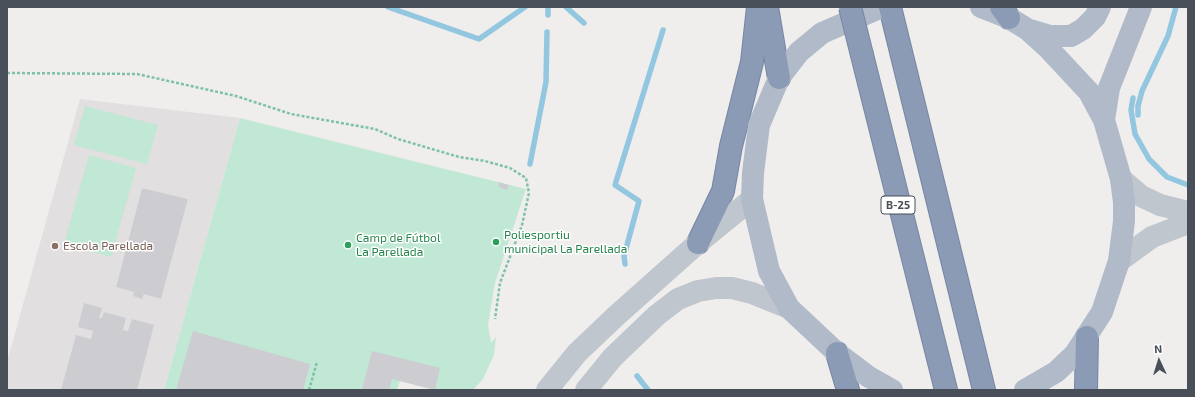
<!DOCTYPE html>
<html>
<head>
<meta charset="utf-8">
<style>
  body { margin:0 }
  #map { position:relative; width:1195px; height:397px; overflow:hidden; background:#f0eeed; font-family:"Exo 2",sans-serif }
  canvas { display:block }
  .frame { position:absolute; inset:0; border:8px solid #484f58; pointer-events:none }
  .north { position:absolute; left:1139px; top:341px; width:40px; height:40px; -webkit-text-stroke:3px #fff; paint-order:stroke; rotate:356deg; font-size:11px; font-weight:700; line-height:16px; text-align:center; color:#484f58 }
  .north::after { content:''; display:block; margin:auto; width:14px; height:18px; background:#484f58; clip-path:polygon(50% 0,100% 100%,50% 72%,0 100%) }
</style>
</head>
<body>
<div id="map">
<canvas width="1195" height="397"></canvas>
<div class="frame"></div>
<div class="north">N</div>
</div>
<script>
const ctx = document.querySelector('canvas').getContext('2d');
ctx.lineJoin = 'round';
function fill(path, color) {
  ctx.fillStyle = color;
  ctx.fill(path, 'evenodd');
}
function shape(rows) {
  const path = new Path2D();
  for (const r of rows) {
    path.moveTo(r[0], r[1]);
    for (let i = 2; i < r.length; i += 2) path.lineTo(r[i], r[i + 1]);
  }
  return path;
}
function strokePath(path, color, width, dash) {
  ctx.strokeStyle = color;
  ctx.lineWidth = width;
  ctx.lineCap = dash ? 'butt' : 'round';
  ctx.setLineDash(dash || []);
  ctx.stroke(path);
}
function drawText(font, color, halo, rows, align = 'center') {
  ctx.font = font + ' "Exo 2",sans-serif';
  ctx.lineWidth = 3;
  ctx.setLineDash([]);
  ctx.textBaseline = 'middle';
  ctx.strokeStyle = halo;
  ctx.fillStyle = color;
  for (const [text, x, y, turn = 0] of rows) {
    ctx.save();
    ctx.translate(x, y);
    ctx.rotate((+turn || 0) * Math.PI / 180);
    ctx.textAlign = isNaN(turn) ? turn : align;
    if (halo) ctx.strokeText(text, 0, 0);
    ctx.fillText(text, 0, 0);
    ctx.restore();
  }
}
const education = shape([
  [80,99,240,118,164,390,7,390,7,362],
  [142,188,188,199,161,299,144,294,142,298,133,296,134,292,116,287]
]);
const green = shape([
  [85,106,158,125,147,164,74,145],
  [240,118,526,189,495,283,488,325,491,343,496,337,494,355,483,379,473,390,436,390,400,381,397,390,164,390],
  [89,155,136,168,111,257,64,244]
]);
const stream = shape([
  [388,7,479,39,525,7],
  [566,7,584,23],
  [548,15,548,7],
  [1133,98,1131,110,1135,134,1149,159,1167,177,1188,185],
  [1138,115,1138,106,1142,91,1168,36,1176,7],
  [530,164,546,82,547,32],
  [625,264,624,256,639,201,615,185,663,30],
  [637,376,648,390]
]);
const building = shape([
  [498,182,509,185,507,190,500,188],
  [142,188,188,199,161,299,144,294,142,299,133,296,134,292,116,287],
  [84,303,102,308,99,318,102,318,104,312,126,318,123,330,128,331,132,319,154,325,137,390,61,390,76,335,91,339,93,331,78,327],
  [193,331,310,364,303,390,176,390],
  [372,351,440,368,435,390,392,379,389,390,362,390]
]);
const path = shape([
  [7,73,137,74,236,96,291,114,375,129,398,139,459,157,485,161,510,168,526,178,529,193,522,225,500,283,495,319],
  [309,390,317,362]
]);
const minor = shape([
  [1121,179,1141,196,1160,205,1188,212],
  [1119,261,1152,237,1188,223],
  [547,390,577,353,616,316,698,243,752,199],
  [586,390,613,357,657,315,678,299,698,291,716,288,732,288,752,293,789,308]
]);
const major = shape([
  [882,7,822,33,799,52,779,78,759,125,753,173,752,199,769,271,789,308,837,353,869,377,892,390],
  [981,7,1009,18,1027,29,1047,47,1089,92,1104,120,1121,179,1124,202,1124,221,1119,261,1102,312,1075,354,1056,372,1025,390],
  [1030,30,1050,36,1071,36,1083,29,1095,17,1100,7],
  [1104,120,1109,88,1141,7]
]);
const highway = shape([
  [767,7,779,78],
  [890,7,984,390],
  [1001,7,1009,18],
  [862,55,946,390],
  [698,243,723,191,731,146,752,62,758,7],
  [837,353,848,390],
  [1086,390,1087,337]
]);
const highwayBridge = shape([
  [850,7,862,55]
]);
const markers = [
  [496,242,4,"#2e9e5b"],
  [348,245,4,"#2e9e5b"],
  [55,246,4,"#8d6e63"]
];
const shields = [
  [898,205,34]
];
const shieldNames = [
  ["B-25",898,205]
];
const leisureNames = [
  ["Poliesportiu",504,235],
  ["municipal La Parellada",504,249],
  ["Camp de Fútbol",356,238],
  ["La Parellada",356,252]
];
const educationNames = [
  ["Escola Parellada",63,246]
];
fill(education, '#e1dfdf');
fill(green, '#c1e8d4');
strokePath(stream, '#93c7e0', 5.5);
fill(building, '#ccccd1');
strokePath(highway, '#7686a2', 24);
strokePath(path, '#7dc2a8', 2.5, [3, 2]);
strokePath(minor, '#c0c6ce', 22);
strokePath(major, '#b0bac9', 22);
strokePath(highway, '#8b9bb6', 22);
strokePath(highwayBridge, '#7686a2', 24, []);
strokePath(highwayBridge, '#8b9bb6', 22);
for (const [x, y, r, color] of markers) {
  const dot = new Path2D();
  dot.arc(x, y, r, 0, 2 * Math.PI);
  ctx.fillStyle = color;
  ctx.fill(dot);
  strokePath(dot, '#fff', 1.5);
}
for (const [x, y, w] of shields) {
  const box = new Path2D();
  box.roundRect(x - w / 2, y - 9, w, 18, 3);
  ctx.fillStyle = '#fff';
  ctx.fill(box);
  strokePath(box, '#484f58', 1);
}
drawText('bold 11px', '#484f58', null, shieldNames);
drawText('12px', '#27864d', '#fff', leisureNames, 'left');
drawText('12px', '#785e54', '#fff', educationNames, 'left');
</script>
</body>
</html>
